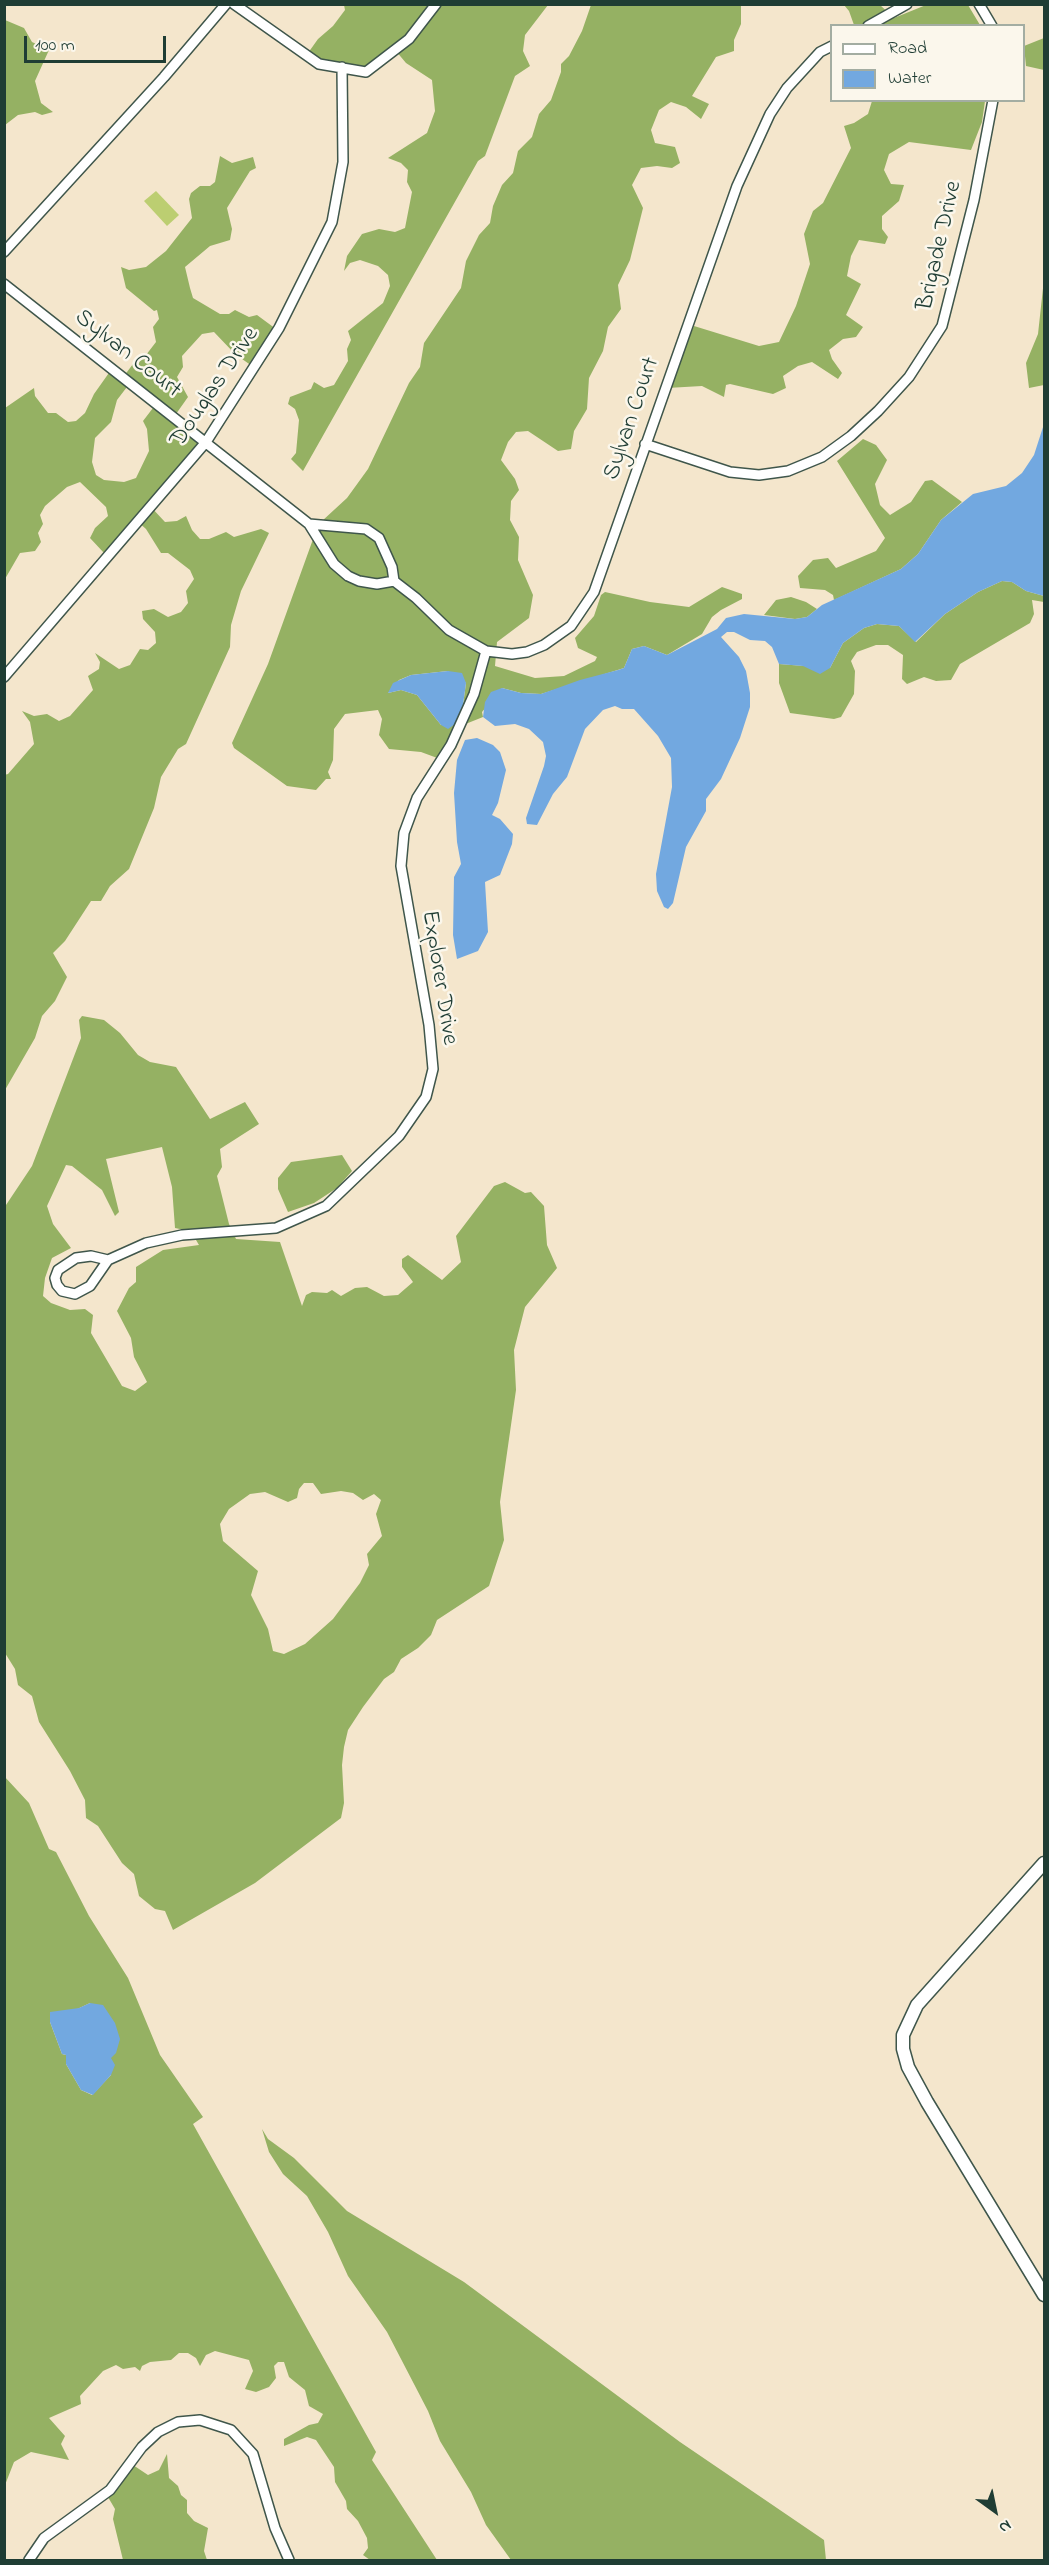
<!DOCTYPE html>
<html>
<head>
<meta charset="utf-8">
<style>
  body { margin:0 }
  #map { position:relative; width:1049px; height:2565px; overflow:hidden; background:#f4e6cc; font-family:"Indie Flower",sans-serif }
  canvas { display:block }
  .frame { position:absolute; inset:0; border:6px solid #1f3d34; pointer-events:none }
  .legend { position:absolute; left:830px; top:24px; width:195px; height:78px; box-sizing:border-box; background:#fbf7ec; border:2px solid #a3ada2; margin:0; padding:8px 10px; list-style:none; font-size:18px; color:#1f3d34 }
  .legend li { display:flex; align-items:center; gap:12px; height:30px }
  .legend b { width:30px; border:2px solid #a3ada2 }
  .north { position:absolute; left:965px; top:2481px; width:60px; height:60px; -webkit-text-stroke:4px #fbf7ec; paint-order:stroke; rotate:147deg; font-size:16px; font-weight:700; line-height:24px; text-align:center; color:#1f3d34 }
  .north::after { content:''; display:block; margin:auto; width:21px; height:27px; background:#1f3d34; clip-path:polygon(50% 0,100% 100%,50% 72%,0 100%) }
  .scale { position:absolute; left:24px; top:36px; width:142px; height:27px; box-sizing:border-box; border:3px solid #1f3d34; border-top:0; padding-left:8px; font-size:18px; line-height:21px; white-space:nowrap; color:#1f3d34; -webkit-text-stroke:4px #fbf7ec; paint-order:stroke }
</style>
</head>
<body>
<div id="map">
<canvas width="1049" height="2565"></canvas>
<div class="frame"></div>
<ul class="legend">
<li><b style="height:8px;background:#fff"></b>Road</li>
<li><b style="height:16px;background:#72a8e0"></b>Water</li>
</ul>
<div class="north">N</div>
<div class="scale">100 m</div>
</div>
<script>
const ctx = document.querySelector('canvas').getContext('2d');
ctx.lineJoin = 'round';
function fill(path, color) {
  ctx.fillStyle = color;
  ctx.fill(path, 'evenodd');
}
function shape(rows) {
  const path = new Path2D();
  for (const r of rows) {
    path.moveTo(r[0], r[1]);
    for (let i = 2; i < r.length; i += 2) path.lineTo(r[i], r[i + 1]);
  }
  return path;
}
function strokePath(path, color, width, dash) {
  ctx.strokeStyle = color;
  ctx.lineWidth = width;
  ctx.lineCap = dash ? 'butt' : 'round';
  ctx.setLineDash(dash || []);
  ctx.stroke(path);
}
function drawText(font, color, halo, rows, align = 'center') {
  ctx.font = font + ' "Indie Flower",sans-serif';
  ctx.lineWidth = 5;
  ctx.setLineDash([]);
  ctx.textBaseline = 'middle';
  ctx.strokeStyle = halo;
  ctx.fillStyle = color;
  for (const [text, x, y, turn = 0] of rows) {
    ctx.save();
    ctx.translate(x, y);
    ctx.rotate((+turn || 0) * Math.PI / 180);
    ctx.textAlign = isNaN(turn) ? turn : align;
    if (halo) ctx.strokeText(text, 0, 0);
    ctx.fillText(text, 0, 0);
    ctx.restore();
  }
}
const green = shape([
  [156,191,179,215,167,226,144,201]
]);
const forest = shape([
  [344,5,548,5,525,35,523,51,530,66,515,76,485,156,478,161,303,471,291,459,296,453,299,420,295,409,288,404,290,397,311,389,314,382,324,388,334,385,348,361,347,349,351,340,348,331,383,303,390,286,388,275,378,266,360,260,350,263,344,271,347,256,362,234,379,229,395,232,405,228,412,192,407,182,408,170,401,163,388,158,427,133,435,111,432,80,406,63,396,51,367,72,320,64,308,53,318,39,333,26,345,10],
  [591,5,741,5,741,24,734,40,734,51,716,57,692,96,709,104,701,119,686,107,671,102,659,110,651,130,655,143,675,147,680,163,672,168,657,166,641,168,632,185,643,208,630,260,618,285,621,309,608,327,603,351,589,378,587,409,574,431,571,449,558,451,528,431,516,432,508,442,501,460,515,479,519,490,511,501,510,520,519,537,518,560,533,595,529,618,497,642,495,666,535,678,564,676,595,661,597,657,578,648,575,638,594,616,601,595,605,592,650,602,689,607,722,587,742,594,742,599,721,610,712,617,702,634,667,655,644,646,632,649,624,668,541,694,521,693,502,688,482,712,483,717,463,725,440,759,421,752,389,749,379,735,382,719,378,710,345,714,334,729,333,760,328,772,331,779,326,779,316,790,287,786,234,748,232,743,268,664,312,542,322,521,347,498,368,469,409,383,420,367,424,343,461,288,466,261,479,235,490,223,493,206,502,185,513,173,518,151,532,137,539,114,551,100,561,72,561,64,569,56,582,31],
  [448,671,466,683,463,705,455,724,441,725,417,695,401,690,388,693,399,680,411,675],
  [844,5,880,5,894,18,926,5,968,5,980,25,854,25,849,11],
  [5,20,24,28,32,42,49,50,35,81,41,103,53,112,42,115,35,112,18,115,5,125],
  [1044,38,1044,70,1026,66,1024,46],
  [872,101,985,101,982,122,971,150,909,142,889,154,884,170,891,184,904,185,899,201,882,216,882,229,888,237,885,244,859,240,851,256,847,276,861,284,846,315,863,327,856,337,843,339,829,350,832,359,842,373,838,379,812,362,798,366,783,376,786,388,773,394,730,384,726,385,724,397,702,386,667,388,694,326,759,346,779,342,796,306,810,264,804,234,813,211,823,203,851,148,844,126,854,123,868,114],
  [220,156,232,163,253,157,256,168,250,171,227,208,232,229,230,240,210,246,185,267,190,288,193,298,220,314,229,314,235,310,249,317,257,315,276,329,252,366,235,354,214,332,202,334,182,356,183,367,177,377,188,397,176,414,204,440,150,506,165,522,177,521,186,516,192,530,200,539,209,539,226,532,234,537,261,529,269,533,241,591,231,625,230,647,186,744,178,749,161,777,154,808,129,869,110,886,101,901,91,901,65,941,53,953,67,977,55,1001,42,1016,35,1038,5,1090,4,775,8,774,34,744,30,722,22,711,34,716,47,714,59,721,70,716,93,690,88,676,99,669,100,662,95,653,119,669,130,665,140,649,148,650,156,643,155,632,143,619,142,611,154,609,168,617,181,612,188,603,186,591,194,579,190,570,168,553,161,553,146,529,137,521,107,554,104,553,90,538,95,528,108,516,106,507,80,482,67,487,45,506,40,515,43,524,38,533,41,542,35,551,20,553,5,579,5,408,34,388,35,396,48,413,56,413,68,422,76,421,85,413,94,394,111,370,124,376,136,360,146,355,156,342,153,327,159,319,157,310,154,311,126,288,121,267,129,270,146,267,166,251,192,218,189,199,191,193,200,186,210,186,215,182],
  [130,383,156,404,143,421,147,429,149,451,136,478,124,482,104,480,96,475,92,462,95,438,111,422,117,400],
  [1044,279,1044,385,1029,388,1026,363,1038,334],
  [863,439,876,445,887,460,875,484,880,505,890,515,911,502,925,481,932,480,962,502,941,520,918,554,901,569,834,600,833,595,825,590,800,588,798,576,813,560,828,558,836,568,876,551,885,538,837,461],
  [1002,581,1012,582,1026,591,1044,596,1044,602,1032,600,1034,614,1030,623,960,664,951,680,936,681,924,677,907,684,902,679,903,655,888,645,876,645,857,652,851,661,855,671,854,694,841,717,834,719,790,713,779,683,779,664,830,668,843,643,864,628,877,624,899,626,916,642,945,614,978,592],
  [791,597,806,602,817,609,807,617,795,619,764,615,776,600],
  [82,1016,104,1020,120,1033,138,1055,150,1062,176,1067,210,1119,245,1102,259,1124,220,1149,222,1167,217,1176,229,1224,236,1239,280,1242,302,1306,306,1295,312,1292,327,1293,332,1290,341,1296,355,1288,367,1287,384,1296,398,1295,413,1282,402,1267,402,1259,408,1255,442,1280,461,1262,456,1236,494,1186,505,1182,525,1193,531,1192,544,1206,547,1245,557,1268,525,1307,514,1350,516,1390,500,1502,504,1540,489,1586,437,1620,431,1635,418,1648,401,1659,394,1672,384,1679,363,1707,348,1730,344,1747,342,1765,344,1803,341,1818,255,1883,173,1930,165,1911,155,1909,139,1896,134,1874,122,1863,98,1826,86,1818,85,1800,70,1771,39,1722,32,1696,18,1685,15,1669,5,1653,4,1208,32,1166,81,1038,79,1020],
  [162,1147,172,1187,175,1228,199,1233,196,1240,199,1245,163,1250,136,1267,136,1282,129,1288,117,1311,131,1338,134,1357,147,1382,135,1391,122,1386,91,1333,93,1315,85,1309,70,1310,51,1303,43,1296,45,1278,52,1258,71,1248,53,1224,47,1206,66,1165,72,1166,102,1190,115,1216,119,1212,106,1159],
  [304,1483,313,1483,321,1494,341,1491,353,1493,363,1500,374,1494,381,1500,376,1514,382,1536,367,1554,369,1565,360,1583,333,1619,305,1644,284,1654,273,1651,268,1629,251,1595,258,1571,223,1541,220,1524,229,1509,250,1494,265,1492,288,1502,297,1498,299,1489],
  [342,1155,352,1171,337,1188,314,1203,288,1212,278,1189,278,1178,291,1162],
  [4,1776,29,1803,49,1849,56,1852,89,1916,128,1978,160,2055,203,2117,193,2124,376,2452,372,2460,437,2560,370,2560,363,2555,368,2548,367,2538,358,2521,347,2509,346,2501,335,2482,334,2467,316,2440,307,2437,284,2446,284,2439,309,2425,318,2423,323,2414,309,2406,305,2390,289,2377,284,2362,278,2362,274,2366,276,2378,269,2387,256,2392,245,2389,253,2371,249,2360,215,2351,206,2355,200,2366,196,2358,188,2353,179,2353,171,2360,150,2362,142,2366,140,2371,135,2367,123,2369,116,2365,103,2371,80,2396,81,2404,49,2418,65,2436,61,2444,69,2460,31,2452,14,2462,5,2485],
  [90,2003,111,2058,111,2075,92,2095,81,2090,66,2064,66,2055,62,2054,50,2022],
  [262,2129,268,2139,294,2158,347,2211,464,2282,680,2442,824,2540,826,2560,511,2560,486,2525,471,2492,440,2441,428,2411,387,2332,348,2276,328,2232,307,2196,283,2174,269,2152],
  [167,2454,169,2478,178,2486,181,2495,187,2500,187,2513,194,2521,208,2528,204,2551,207,2560,123,2560,113,2519,115,2509,105,2492,130,2463,148,2475,159,2470]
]);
const water = shape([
  [1044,424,1044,596,1026,591,1012,582,1002,581,978,592,945,614,915,642,899,626,877,624,864,628,843,643,830,668,820,674,803,666,779,664,772,647,765,641,750,640,734,632,727,632,721,637,739,657,746,671,750,693,750,707,740,738,721,779,706,799,706,811,686,847,673,903,668,909,664,907,657,891,656,874,672,787,671,758,658,736,634,709,622,709,615,706,603,710,585,729,567,777,553,794,537,825,527,824,526,818,544,766,546,756,543,742,529,729,515,724,495,726,483,717,485,702,491,692,502,688,521,693,541,694,580,680,618,670,624,668,632,649,644,646,667,655,717,629,726,618,744,614,795,619,807,617,822,605,901,569,918,554,941,520,973,494,1006,486,1022,473,1034,455],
  [448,671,462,673,466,683,463,705,455,724,448,729,441,725,417,695,401,690,388,693,393,683,411,675],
  [477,738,493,745,500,752,506,770,498,803,492,815,500,819,513,834,512,844,500,875,485,882,488,932,478,951,457,959,453,935,454,877,461,864,457,842,454,793,457,760,465,740],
  [90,2003,103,2005,115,2023,120,2039,116,2053,111,2058,115,2065,111,2075,93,2095,81,2090,66,2064,66,2055,62,2054,50,2022,50,2012,79,2008]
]);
const minor = shape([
  [234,4,319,64,366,72,409,39,436,4],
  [979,4,992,26],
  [868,26,907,4],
  [4,252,164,77,226,4],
  [4,284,309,524,334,564,348,576,359,581,377,584,394,581,416,598,449,630,486,651,512,654,527,652,544,645,571,626,594,592,737,186,770,114,787,88,820,52,832,46],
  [645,444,730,472,759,475,788,471,822,457,851,436,878,411,909,377,942,326,974,200,993,100],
  [309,524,366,529,379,538,392,567,394,581],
  [4,677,206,442,279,328,332,222,343,162,342,67],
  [108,1260,90,1286,75,1294,62,1291,57,1285,55,1278,58,1270,76,1258,91,1256,108,1260,146,1243,182,1235,276,1228,326,1206,399,1136,426,1097,433,1069,429,1025,401,866,404,833,417,798,451,745,474,694,486,651],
  [29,2560,44,2538,110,2490,142,2447,158,2432,178,2422,200,2420,231,2430,253,2454,275,2528,289,2560]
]);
const tertiary = shape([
  [1044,1863,917,2005,903,2035,903,2049,908,2067,927,2102,1044,2295]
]);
const streetNames = [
  ["Brigade Drive",941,246,-77],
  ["Sylvan Court",127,355,38],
  ["Douglas Drive",216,388,-56],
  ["Sylvan Court",633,419,-71],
  ["Explorer Drive",438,978,81]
];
fill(green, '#bcce71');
fill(forest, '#95b163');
fill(water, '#72a8e0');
strokePath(minor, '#3f564b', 12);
strokePath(tertiary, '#3f564b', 15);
strokePath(minor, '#fff', 9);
strokePath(tertiary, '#fff', 12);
drawText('24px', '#1f3d34', '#fbf7ec', streetNames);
</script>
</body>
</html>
